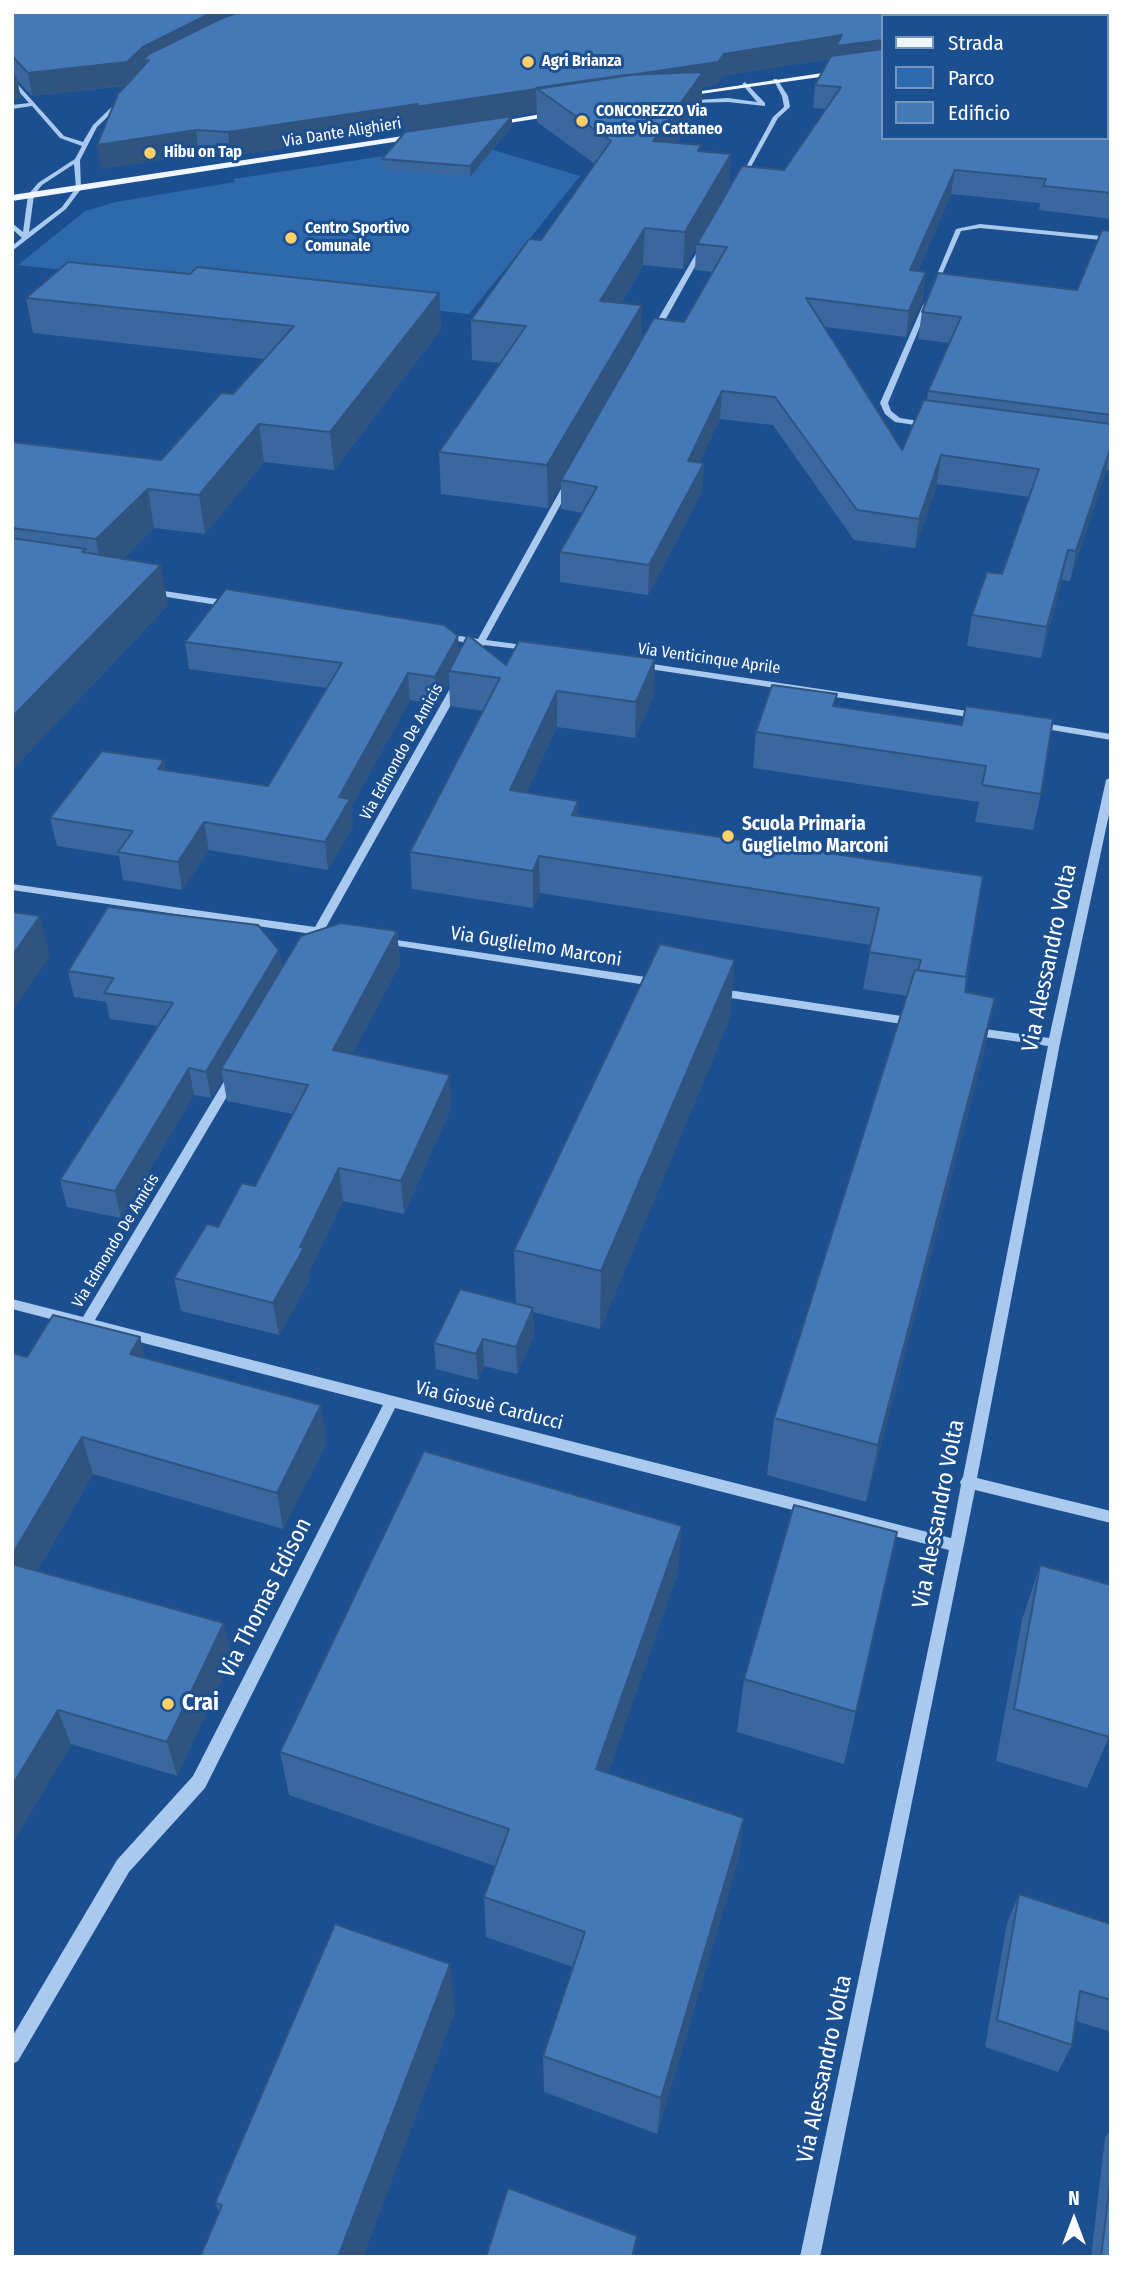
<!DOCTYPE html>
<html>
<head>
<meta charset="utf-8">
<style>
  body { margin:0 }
  #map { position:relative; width:1123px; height:2269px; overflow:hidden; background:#1b4f8f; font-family:"Fira Sans Condensed",sans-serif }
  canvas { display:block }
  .frame { position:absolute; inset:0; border:14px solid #fff; pointer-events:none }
  .legend { position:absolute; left:881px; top:14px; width:228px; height:126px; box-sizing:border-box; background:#1b4f8f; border:2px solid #7695bc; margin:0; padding:9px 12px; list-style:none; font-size:21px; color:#fff }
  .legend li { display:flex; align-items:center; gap:14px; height:35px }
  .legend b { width:35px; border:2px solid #7695bc }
  .north { position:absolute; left:1039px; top:2185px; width:70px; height:70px; -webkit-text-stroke:5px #1b4f8f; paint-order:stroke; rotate:0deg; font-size:19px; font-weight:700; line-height:28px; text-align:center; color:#fff }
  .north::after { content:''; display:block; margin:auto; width:24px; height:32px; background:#fff; clip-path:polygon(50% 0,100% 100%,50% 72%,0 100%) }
</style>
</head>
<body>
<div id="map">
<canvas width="1123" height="2269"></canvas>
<div class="frame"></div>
<ul class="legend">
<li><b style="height:9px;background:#f0f6ff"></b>Strada</li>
<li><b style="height:19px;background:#2e69ad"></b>Parco</li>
<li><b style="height:19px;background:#4478b7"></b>Edificio</li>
</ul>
<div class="north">N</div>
</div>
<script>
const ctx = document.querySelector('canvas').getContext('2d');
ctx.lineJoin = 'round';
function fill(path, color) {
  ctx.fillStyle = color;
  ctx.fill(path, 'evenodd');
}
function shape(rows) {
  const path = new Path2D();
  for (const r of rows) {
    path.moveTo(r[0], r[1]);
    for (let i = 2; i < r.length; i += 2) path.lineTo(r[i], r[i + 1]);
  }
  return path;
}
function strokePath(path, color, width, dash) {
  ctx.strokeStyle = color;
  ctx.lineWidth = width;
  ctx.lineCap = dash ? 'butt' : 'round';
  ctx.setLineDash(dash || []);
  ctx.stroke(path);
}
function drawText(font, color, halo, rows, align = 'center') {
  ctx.font = font + ' "Fira Sans Condensed",sans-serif';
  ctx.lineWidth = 6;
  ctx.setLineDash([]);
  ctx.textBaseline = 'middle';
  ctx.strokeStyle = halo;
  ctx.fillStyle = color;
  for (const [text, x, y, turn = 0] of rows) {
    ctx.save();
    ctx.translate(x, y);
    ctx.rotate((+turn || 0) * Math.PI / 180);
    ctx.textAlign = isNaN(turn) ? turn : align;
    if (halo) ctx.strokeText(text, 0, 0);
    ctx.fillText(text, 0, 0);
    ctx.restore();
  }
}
const green = shape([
  [470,143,580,176,469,314,18,265,85,211,116,202,235,182,233,179]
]);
const minor = shape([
  [12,78,64,136,83,142,93,125,120,99,125,100,97,127,80,160,81,189,66,209,12,251,12,246,22,238,12,229,12,223,23,232,28,195,38,183,75,159,82,146,60,138,32,106,12,109,12,105,29,103,12,84,12,78],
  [74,164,76,188,62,207,29,232,34,195,42,185,74,164],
  [773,79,777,79,788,96,790,107,778,118,743,181,738,182,773,117,784,107,782,96,773,79],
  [745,82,765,103,765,106,728,102,685,103,682,101,728,98,757,102,742,84,745,82],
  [980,224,1111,237,1111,241,980,228,961,231,936,288,931,289,956,229,980,224],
  [704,243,707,245,658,333,651,335,650,333,701,245,704,243],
  [926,303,929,305,888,403,891,411,900,418,931,423,932,425,928,427,895,422,885,414,880,403,923,305,926,303],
  [566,480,573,482,486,640,531,646,536,649,534,651,484,645,476,658,473,659,468,656,475,644,439,638,437,636,442,633,478,639,566,480],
  [151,589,230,601,234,604,230,607,148,594,148,590,151,589],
  [639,662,981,713,986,716,981,719,636,667,636,663,639,662],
  [457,682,462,685,325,929,329,932,328,934,322,935,316,945,312,947,306,943,312,934,12,890,12,884,315,927,452,685,457,682],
  [1037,722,1111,734,1111,740,1034,727,1034,723,1037,722],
  [1111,777,1111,805,1060,1043,977,1478,1111,1511,1111,1523,975,1490,820,2257,800,2257,949,1550,395,1408,205,1788,129,1872,18,2061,12,2064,12,2037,117,1860,193,1776,383,1405,12,1309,12,1299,83,1317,229,1073,233,1072,239,1076,95,1320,951,1538,961,1485,960,1482,963,1477,1048,1046,971,1035,965,1031,971,1027,1049,1038,1106,780,1111,777],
  [383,938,659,979,665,983,659,987,379,943,377,941,379,939,383,938],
  [715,988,915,1018,921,1022,915,1026,711,995,709,992,715,988]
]);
const major = shape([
  [883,64,883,68,679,97,675,95,883,64],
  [558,111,561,115,489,126,485,124,558,111],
  [423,133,426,137,12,201,12,195,423,133]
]);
const wall = shape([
  [12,12,1111,21,1111,219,1039,210,1040,203,951,194,918,271,923,298,906,337,825,327,902,450,927,400,928,391,950,343,918,339,922,312,1077,290,1111,231,1111,471,1106,470,1070,581,1062,580,1041,658,967,646,972,615,1002,574,1029,497,937,484,915,548,854,540,773,425,720,419,699,462,704,463,702,492,648,595,560,582,560,552,582,513,561,509,561,485,548,508,441,494,439,452,500,363,472,360,471,320,541,240,595,164,537,122,537,112,416,130,416,128,230,156,199,154,101,169,125,86,32,96,17,80,21,98,12,99],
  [829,59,815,85,813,108,826,109,784,170,729,188,731,154,701,151,675,143,702,106,702,87,717,84,722,76],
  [696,246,695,270,713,272,684,322,641,341,621,303,643,265,683,269],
  [512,116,512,126,470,177,382,169,382,159],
  [190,274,439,293,441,329,334,470,264,462,205,534,154,528,123,559,168,605,12,770,12,442,161,460,233,394,264,359,33,333,26,298],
  [185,642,459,652,506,665,654,694,635,738,557,727,526,793,578,801,578,815,983,876,965,992,995,998,983,1056,866,1502,767,1475,774,1418,907,996,863,989,871,945,540,893,533,908,412,889,410,852,483,711,450,706,449,681,437,704,410,700,351,807,353,826,328,870,209,850,182,890,123,880,119,856,57,846,50,818,166,770,268,786,327,688,189,669],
  [835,706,962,725,1041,794,1033,830,975,822,979,802,753,768,756,732],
  [397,931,400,964,352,1054,451,1108,404,1214,343,1201,308,1274,309,1281,279,1335,181,1311,174,1278,255,1186,293,1114,227,1101,223,1078,211,1098,194,1095,121,1218,67,1207,60,1180,158,1026,110,1019,106,1002,74,997,68,971,279,950,282,968],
  [730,1018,600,1329,533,1312,534,1335,517,1374,484,1366,478,1380,436,1369,434,1343,516,1304,514,1250],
  [140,1337,145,1358,327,1442,283,1529,93,1474,37,1571,232,1658,177,1776,71,1744,12,1844,12,1353,27,1357],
  [897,1532,844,1764,737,1732,744,1679],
  [1040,1565,1109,1737,1087,1788,996,1761,1022,1620],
  [678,1572,608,1773,744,1818,738,1860,657,2134,544,2092,543,2056,573,1967,486,1937,484,1897,495,1866,289,1795,280,1752],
  [1019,1894,1111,1924,1111,2032,1076,2021,1072,2045,1058,2072,985,2047,1007,1923],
  [455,2011,363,2257,200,2257,219,2212,215,2203],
  [1111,2129,1111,2257,1091,2257,1105,2138]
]);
const shadedWall = shape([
  [213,12,280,12,130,85,32,96,28,73,143,47],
  [842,35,883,40,883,62,835,58,722,76,717,84,702,87,702,106,652,176,653,141,537,89,724,54],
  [12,75,16,75,21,98,12,99],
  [536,89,537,112,416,130,416,128,230,156,228,132,418,104],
  [512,116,512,126,470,177,470,166],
  [196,130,199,154,101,169,97,145],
  [731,154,729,189,683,269,685,232],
  [955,170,951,194,907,296,910,270],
  [645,228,643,265,599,339,600,301],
  [926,272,923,298,906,337,909,311],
  [439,293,441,329,334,470,330,432],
  [642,305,641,344,561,480,561,485,548,508,547,465],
  [722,391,720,419,686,490,688,461],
  [259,424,264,462,205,534,199,495],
  [1111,446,1106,470,1070,581,1076,551],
  [941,455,937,484,915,548,919,519],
  [704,463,702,492,648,595,649,565],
  [148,489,154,528,103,579,96,539],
  [1068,550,1062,580,1041,658,1047,627],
  [161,565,168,605,12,770,12,717],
  [458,636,460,663,449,671,449,681,437,704,435,677],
  [655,659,654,694,635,738,636,702],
  [408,673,410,700,351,807,353,826,328,870,325,842,339,797],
  [557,691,557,727,510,827,510,790],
  [164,760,169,788,158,769],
  [578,801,578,837,572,815],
  [204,822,209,850,182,890,178,862],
  [539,856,540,893,533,908,533,871],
  [40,916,50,957,12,1011,12,956],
  [397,931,400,964,337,1083,333,1050],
  [279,950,283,977,221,1069,223,1078,211,1098,206,1072],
  [735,960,730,1018,600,1329,601,1271],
  [995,998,983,1056,866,1502,878,1445],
  [189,1068,194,1095,121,1218,115,1191],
  [450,1075,451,1108,404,1214,401,1181],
  [339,1168,343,1201,308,1274,309,1281,279,1335,273,1303],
  [533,1308,534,1335,517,1374,516,1347],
  [140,1337,149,1374,130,1354],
  [483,1339,484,1366,478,1380,476,1354],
  [321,1405,327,1442,283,1529,277,1493],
  [82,1437,93,1474,21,1598,12,1575,12,1555],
  [682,1526,678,1572,595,1811,596,1769],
  [224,1623,232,1658,177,1776,167,1742],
  [58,1710,71,1744,12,1844,12,1786],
  [744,1818,738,1860,657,2134,661,2098],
  [450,1964,455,2011,363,2257,338,2257],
  [637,2236,635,2257,632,2257]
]);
const building = shape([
  [12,12,213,12,143,47,127,62,28,73,12,56,12,12],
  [238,12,1104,12,1109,15,1109,21,1111,21,1111,193,1043,186,1046,179,955,170,910,270,926,272,909,311,806,298,902,450,924,400,1111,424,1111,446,1076,551,1068,550,1047,627,972,615,987,572,1002,574,1039,469,941,455,919,519,857,510,775,397,722,391,688,461,704,463,649,565,560,552,597,487,561,480,654,318,684,322,727,247,697,244,742,166,784,170,841,87,815,85,831,56,883,49,883,138,1107,138,1107,16,883,16,883,40,836,46,842,35,724,54,718,62,415,107,418,104,228,132,196,130,97,145,118,94,149,60,142,61,149,54,220,19,238,12],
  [703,72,653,141,701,145,698,151,731,154,685,232,645,228,600,301,642,305,547,465,439,452,526,326,471,320,529,239,541,240,611,141,536,88,625,75,703,72],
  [512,116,470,166,382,159,405,132,512,116],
  [1102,230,1111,231,1111,415,928,391,961,317,922,312,938,273,1077,290,1102,230],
  [68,262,190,274,197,267,439,293,330,432,259,424,199,495,148,489,96,539,12,528,12,442,161,460,221,393,233,394,294,326,26,298,68,262],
  [12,538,86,549,82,552,161,565,12,717,12,538],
  [226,589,444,625,458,636,435,677,408,673,339,797,350,799,325,842,204,822,178,862,118,852,133,831,50,818,102,751,164,760,158,769,268,786,342,663,185,642,226,589],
  [468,635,506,665,519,641,655,659,636,702,557,691,510,790,578,801,572,815,983,876,966,977,918,970,921,960,869,952,879,908,539,856,533,871,410,852,500,678,449,671,468,635],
  [772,685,837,694,833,706,962,725,966,706,1053,719,1041,794,982,785,986,766,756,732,772,685],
  [108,907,258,925,279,950,206,1072,189,1068,115,1191,60,1180,173,1003,104,993,114,978,68,971,108,907],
  [12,912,40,916,12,956,12,912],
  [341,923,397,931,333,1050,450,1075,401,1181,339,1168,300,1247,304,1248,273,1303,174,1278,207,1224,218,1227,242,1183,255,1186,308,1085,221,1069,301,936,341,923],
  [660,944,735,960,601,1271,514,1250,660,944],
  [915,970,967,977,965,992,995,998,878,1445,774,1418,915,970],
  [460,1289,533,1308,516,1347,483,1339,476,1354,434,1343,460,1289],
  [53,1315,140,1337,130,1354,321,1405,277,1493,82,1437,12,1555,12,1353,27,1357,53,1315],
  [424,1451,682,1526,596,1769,744,1818,661,2098,543,2056,585,1932,484,1897,509,1829,280,1752,424,1451],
  [794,1505,897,1532,856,1712,744,1679,794,1505],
  [12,1564,224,1623,167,1742,58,1710,12,1786,12,1564],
  [1040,1565,1111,1585,1111,1723,1109,1737,1014,1709,1040,1565],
  [1019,1894,1111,1924,1111,2000,1080,1991,1072,2045,997,2020,1019,1894],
  [335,1924,450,1964,338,2257,200,2257,222,2205,215,2203,335,1924],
  [1111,2174,1111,2257,1101,2257,1111,2174],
  [508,2188,637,2236,632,2257,486,2257,508,2188]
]);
const markers = [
  [528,62,7,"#ffd166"],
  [582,121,7,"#ffd166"],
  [150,153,7,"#ffd166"],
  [291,238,7,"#ffd166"],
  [728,836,7,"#ffd166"],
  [168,1704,7,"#ffd166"]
];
const farPoinames = [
  ["Agri Brianza",542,62],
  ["CONCOREZZO Via",596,112],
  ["Dante Via Cattaneo",596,130],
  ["Hibu on Tap",164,153],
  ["Centro Sportivo",305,229],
  ["Comunale",305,247]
];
const farStreetnames = [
  ["Via Dante Alighieri",342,133,-9],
  ["Via Venticinque Aprile",709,659,8],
  ["Via Edmondo De Amicis",402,752,-61],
  ["Via Edmondo De Amicis",116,1241,-59]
];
const poiNames = [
  ["Scuola Primaria",742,825],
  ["Guglielmo Marconi",742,847]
];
const streetNames = [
  ["Via Guglielmo Marconi",536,947,9],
  ["Via Giosuè Carducci",489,1406,14]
];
const nearStreetnames = [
  ["Via Alessandro Volta",1050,958,-78],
  ["Via Alessandro Volta",939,1514,-79],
  ["Via Thomas Edison",266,1598,-63],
  ["Via Alessandro Volta",825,2069,-78]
];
const nearPoinames = [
  ["Crai",182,1704]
];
fill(green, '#2e69ad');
fill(minor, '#a9c9ee');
fill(major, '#f0f6ff');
fill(wall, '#3a679d');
fill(shadedWall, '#305480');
fill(building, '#4478b7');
strokePath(building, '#305480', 2);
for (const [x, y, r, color] of markers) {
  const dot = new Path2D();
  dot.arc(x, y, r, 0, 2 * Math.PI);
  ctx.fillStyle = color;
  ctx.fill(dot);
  strokePath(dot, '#1b4f8f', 2.5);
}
drawText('bold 16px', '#fff', '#1b4f8f', farPoinames, 'left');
drawText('16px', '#fff', '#1b4f8f', farStreetnames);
drawText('bold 19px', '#fff', '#1b4f8f', poiNames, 'left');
drawText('19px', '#fff', '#1b4f8f', streetNames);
drawText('23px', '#fff', '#1b4f8f', nearStreetnames);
drawText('bold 23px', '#fff', '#1b4f8f', nearPoinames, 'left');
</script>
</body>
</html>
